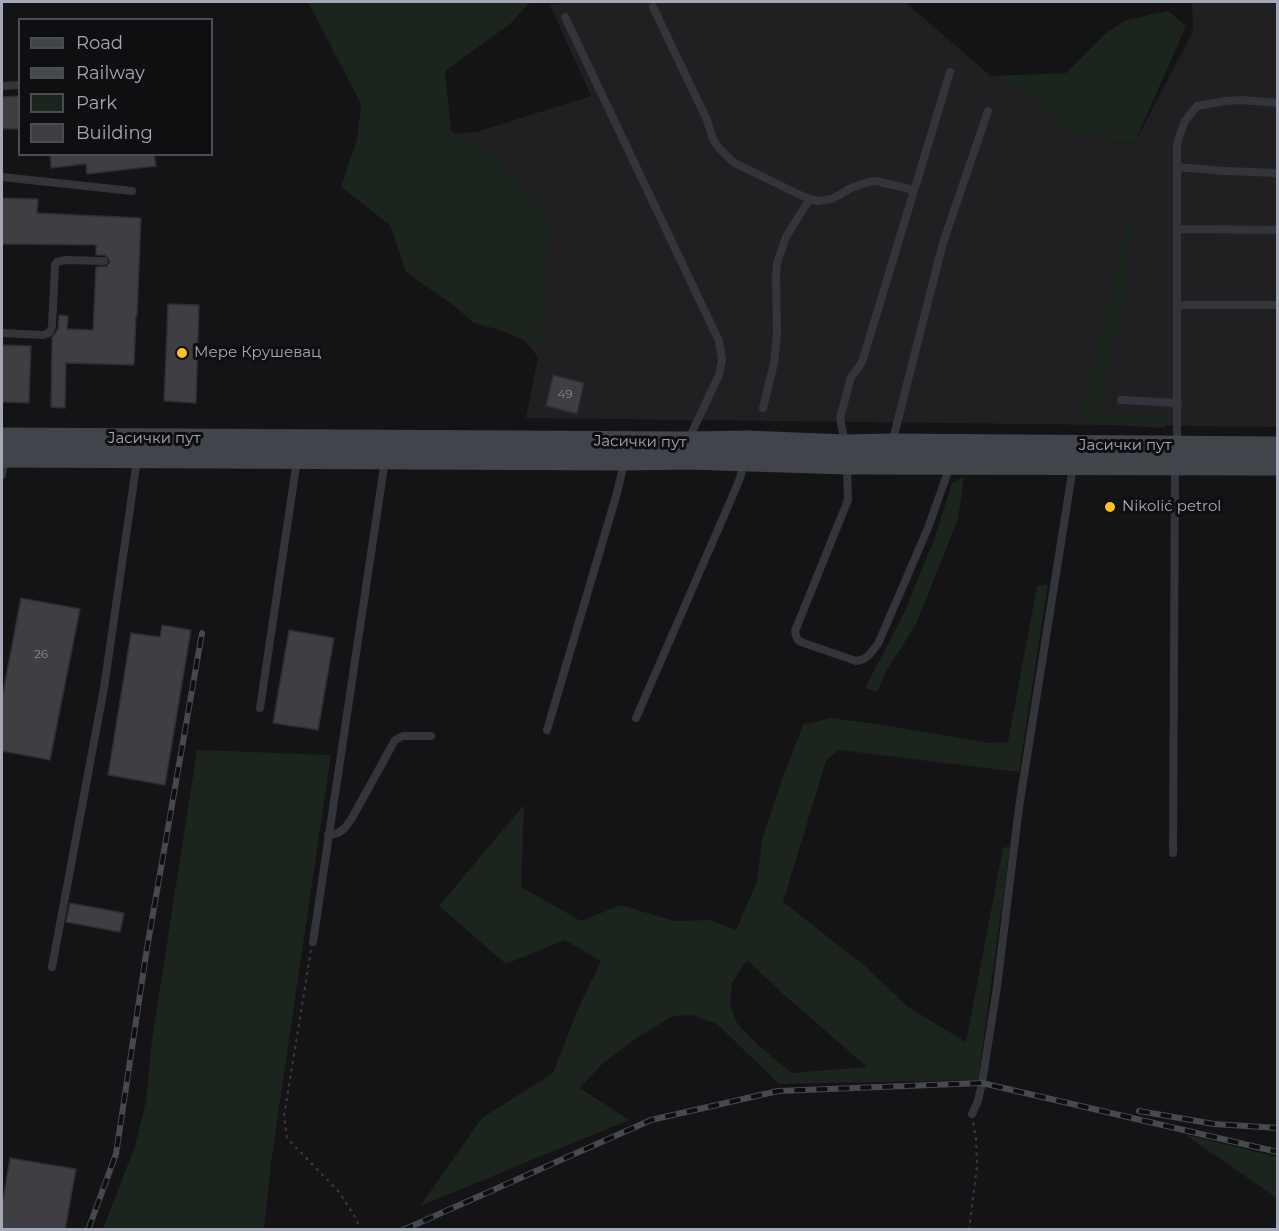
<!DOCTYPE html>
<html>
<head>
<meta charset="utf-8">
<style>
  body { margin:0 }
  #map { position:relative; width:1279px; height:1231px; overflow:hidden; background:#141416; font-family:Montserrat,sans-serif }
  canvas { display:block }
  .frame { position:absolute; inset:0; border:3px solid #a4a9b7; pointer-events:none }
  .legend { position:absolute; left:18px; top:18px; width:195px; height:138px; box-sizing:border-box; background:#0f0f11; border:2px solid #4b4d53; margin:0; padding:8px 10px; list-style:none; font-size:18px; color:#a4a9b7 }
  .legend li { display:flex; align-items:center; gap:12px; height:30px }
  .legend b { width:30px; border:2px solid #4b4d53 }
</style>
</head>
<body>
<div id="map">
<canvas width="1279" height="1231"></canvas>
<div class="frame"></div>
<ul class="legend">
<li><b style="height:8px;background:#42444b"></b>Road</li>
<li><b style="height:8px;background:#474950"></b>Railway</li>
<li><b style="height:16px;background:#1b241d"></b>Park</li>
<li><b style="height:16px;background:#3e3e43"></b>Building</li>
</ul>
</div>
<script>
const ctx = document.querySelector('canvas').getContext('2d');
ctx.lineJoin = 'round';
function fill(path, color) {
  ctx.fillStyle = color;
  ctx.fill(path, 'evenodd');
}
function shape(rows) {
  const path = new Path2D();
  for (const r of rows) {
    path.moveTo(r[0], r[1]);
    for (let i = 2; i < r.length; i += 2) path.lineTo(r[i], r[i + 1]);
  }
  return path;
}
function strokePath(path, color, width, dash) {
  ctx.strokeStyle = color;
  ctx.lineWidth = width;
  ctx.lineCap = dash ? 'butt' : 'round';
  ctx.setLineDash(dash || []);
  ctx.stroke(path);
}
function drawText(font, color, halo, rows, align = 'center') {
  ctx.font = font + ' Montserrat,sans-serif';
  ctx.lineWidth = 6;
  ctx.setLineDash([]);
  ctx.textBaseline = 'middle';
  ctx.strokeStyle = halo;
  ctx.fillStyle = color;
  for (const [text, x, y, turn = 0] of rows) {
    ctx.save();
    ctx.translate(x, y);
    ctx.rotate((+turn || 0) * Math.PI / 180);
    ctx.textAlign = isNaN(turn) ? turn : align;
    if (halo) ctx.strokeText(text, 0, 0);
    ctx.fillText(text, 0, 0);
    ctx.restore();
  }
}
const built = shape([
  [568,2,905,2,991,76,1032,98,1073,136,1134,144,1193,31,1192,2,1277,2,1277,427,526,418,538,357,477,281,403,137,476,132,591,96,550,5]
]);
const green = shape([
  [308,2,530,2,510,24,445,71,451,131,497,155,524,192,537,203,549,221,548,256,539,347,503,331,474,323,453,305,406,272,390,225,341,187,357,140,361,104],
  [1168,11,1186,26,1134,144,1073,136,1032,98,991,76,1066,73,1105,34,1126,20],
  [1135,192,1127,289,1098,414,1167,413,1165,428,1078,423],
  [964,477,958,519,916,624,886,672,877,692,865,688,903,615,934,540,952,483],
  [1048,584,1019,772,839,750,826,761,783,902,865,966,908,1007,966,1042,1003,848,1010,846,978,1080,779,1084,717,1024,692,1015,673,1016,638,1037,601,1065,580,1088,629,1120,420,1206,482,1118,553,1073,578,1009,601,961,565,940,506,964,439,906,524,805,521,887,581,921,621,905,674,921,710,920,736,930,757,882,762,839,781,782,803,725,830,718,884,725,989,743,1008,742,1037,586],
  [747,960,782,993,867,1067,792,1073,759,1046,737,1023,730,1005,732,983],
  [197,750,331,755,272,1155,264,1229,103,1229,135,1146,146,1101,152,1040],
  [1184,1134,1277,1157,1277,1198]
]);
const building = shape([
  [20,96,20,129,2,129,2,97,20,96],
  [50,154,154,154,156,166,87,174,86,164,51,168,50,154],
  [2,198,38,199,37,213,141,218,137,316,136,316,134,365,66,363,65,408,51,407,52,338,58,329,59,315,68,316,67,329,93,330,96,267,107,266,110,262,109,259,105,255,96,255,96,245,2,244,2,198],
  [168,304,199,305,196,403,164,401,168,304],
  [2,345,31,346,29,403,2,402,2,345],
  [553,375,584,383,577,414,546,406,553,375],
  [21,598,80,609,50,760,2,751,2,698,21,598],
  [162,625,191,630,165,785,108,775,131,633,160,637,162,625],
  [289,630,334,638,318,730,273,723,289,630],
  [70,903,124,913,120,932,66,922,70,903],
  [10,1158,76,1169,65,1230,2,1230,2,1206,10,1158]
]);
const path = shape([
  [311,950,284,1116,287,1138,339,1192,355,1217,361,1230],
  [969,1230,977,1166,976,1138,973,1122]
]);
const service = shape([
  [653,7,707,120,713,139,719,148,733,162,802,196,817,201,832,199,851,188,868,182,876,181,914,190],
  [565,17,719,341,722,359,719,375,693,430,690,439],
  [2,86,20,85],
  [1178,167,1226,171,1278,173],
  [2,177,132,191],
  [1178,229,1278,230],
  [1178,305,1278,305],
  [2,333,43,335,49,333,52,327,55,265,57,262,65,260,104,261],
  [1121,400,1178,403],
  [763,408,774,363,777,334,776,276,777,263,786,237,809,200],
  [845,443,840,418,851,377,859,367,863,359,950,72],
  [892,443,943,243,988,111],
  [1177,444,1177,145,1179,137,1185,121,1197,106,1226,101,1241,100,1278,103],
  [847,466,848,500,795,631,797,639,801,642,856,661,864,659,869,655,878,644,928,528,950,466],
  [2,475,4,459],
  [260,708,297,460],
  [636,718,730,502,740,478,744,463],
  [547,730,617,493,624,463],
  [328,835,338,833,345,828,352,818,395,740,403,736,431,736],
  [1173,853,1175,465],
  [313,942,385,460],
  [52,967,104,688,137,460],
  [972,1114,978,1101,982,1083,997,987,1019,807,1073,467]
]);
const secondary = shape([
  [2,438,689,442,747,441,845,445,891,444,1278,447],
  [2,457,624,460,688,459,847,464,1278,465]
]);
const rail = shape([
  [1139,1111,1214,1124,1278,1128],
  [88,1230,116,1154,147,948,202,633],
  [403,1230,651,1120,778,1091,982,1083,1278,1152]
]);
const markers = [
  [182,353,6,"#fdc224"],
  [1110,507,6,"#fdc224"]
];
const numberNames = [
  ["49",565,394],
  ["26",41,654]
];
const poiNames = [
  ["Мере Крушевац",194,353],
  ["Nikolić petrol",1122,507]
];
const streetNames = [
  ["Јасички пут",154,439],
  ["Јасички пут",640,442,1],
  ["Јасички пут",1125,446]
];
fill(built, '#202023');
fill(green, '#1b241d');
fill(building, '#3e3e43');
strokePath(building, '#2e2d32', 1.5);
strokePath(path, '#3a3c42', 2, [3, 4.5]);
strokePath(service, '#34353b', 8);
strokePath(secondary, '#42444b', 21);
strokePath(rail, '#474950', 6);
strokePath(rail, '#0f0f11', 4, [11]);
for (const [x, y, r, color] of markers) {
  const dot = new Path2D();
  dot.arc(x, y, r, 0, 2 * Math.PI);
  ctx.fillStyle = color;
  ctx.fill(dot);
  strokePath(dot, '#0f0f11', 2);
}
drawText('12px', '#8a8e9a', null, numberNames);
drawText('15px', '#a4a9b7', '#0f0f11', poiNames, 'left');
drawText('15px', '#a4a9b7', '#0f0f11', streetNames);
</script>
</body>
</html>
